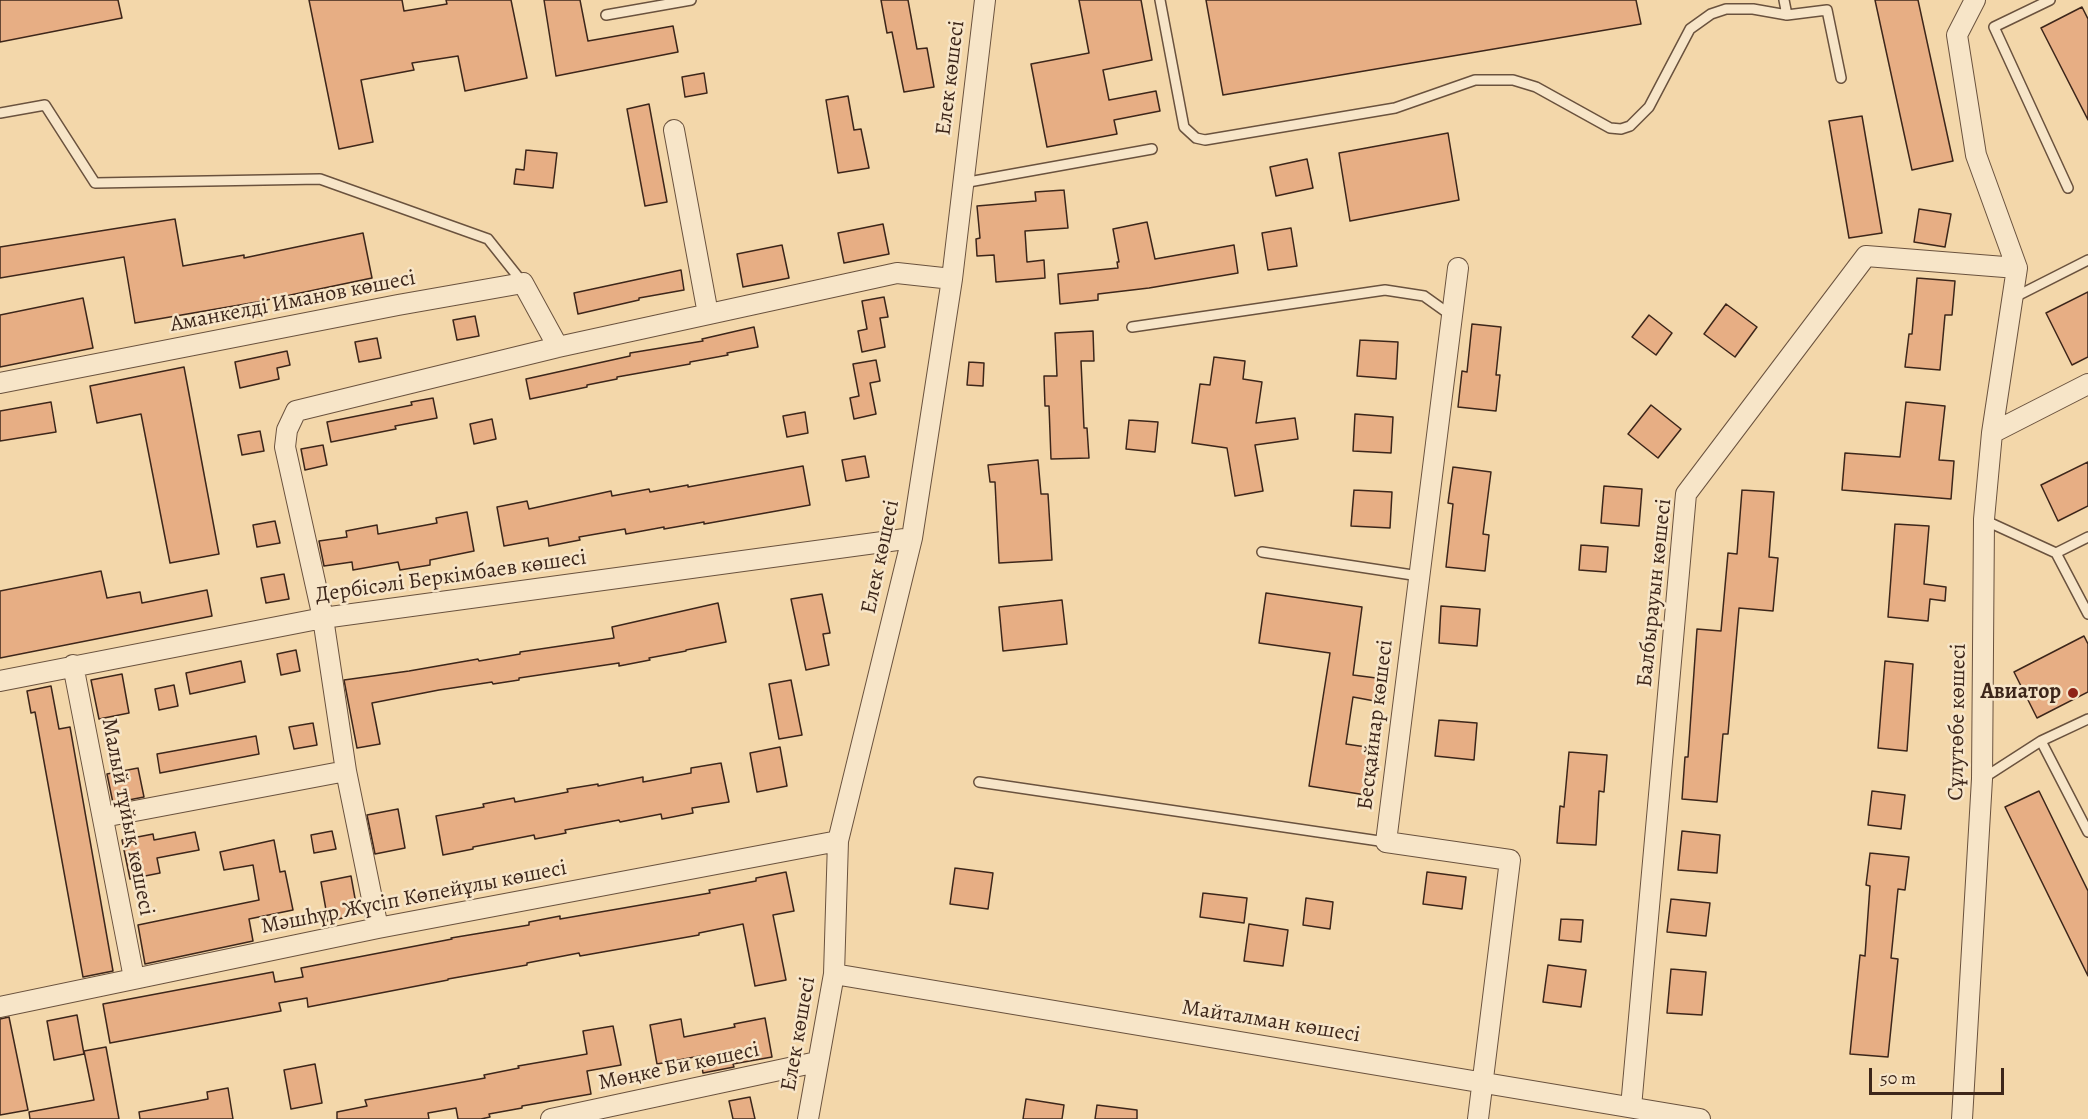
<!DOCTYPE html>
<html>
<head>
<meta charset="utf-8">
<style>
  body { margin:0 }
  #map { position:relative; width:2088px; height:1119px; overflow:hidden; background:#f3d7aa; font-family:Alegreya,serif }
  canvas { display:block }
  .scale { position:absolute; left:1869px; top:1068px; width:135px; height:27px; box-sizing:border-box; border:3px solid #3d261a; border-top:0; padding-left:8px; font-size:18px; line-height:21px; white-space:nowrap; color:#3d261a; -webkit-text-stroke:4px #f7e5c8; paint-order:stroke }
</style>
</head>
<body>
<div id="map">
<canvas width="2088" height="1119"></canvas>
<div class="scale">50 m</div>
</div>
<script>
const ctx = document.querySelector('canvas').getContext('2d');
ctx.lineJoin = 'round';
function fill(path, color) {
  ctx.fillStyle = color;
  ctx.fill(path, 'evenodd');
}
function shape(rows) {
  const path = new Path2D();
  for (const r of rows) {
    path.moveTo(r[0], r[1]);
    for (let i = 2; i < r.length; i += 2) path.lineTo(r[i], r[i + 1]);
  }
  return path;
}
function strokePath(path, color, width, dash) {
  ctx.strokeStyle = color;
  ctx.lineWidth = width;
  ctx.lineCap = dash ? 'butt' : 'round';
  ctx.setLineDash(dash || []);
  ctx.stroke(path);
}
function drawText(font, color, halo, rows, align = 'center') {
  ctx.font = font + ' Alegreya,serif';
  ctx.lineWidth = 5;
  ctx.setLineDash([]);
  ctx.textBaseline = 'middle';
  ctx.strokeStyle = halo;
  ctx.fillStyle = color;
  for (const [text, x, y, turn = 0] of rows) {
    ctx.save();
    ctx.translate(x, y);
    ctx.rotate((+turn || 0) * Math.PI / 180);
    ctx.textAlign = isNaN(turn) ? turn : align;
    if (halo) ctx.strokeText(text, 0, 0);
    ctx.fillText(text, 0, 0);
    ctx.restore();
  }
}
const building = shape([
  [0,0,118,0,122,18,0,42,0,0],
  [309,0,402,0,404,11,447,4,446,0,511,0,527,78,465,91,458,56,412,63,414,70,361,80,373,142,339,149,309,0],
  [544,0,580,0,588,41,673,26,678,52,556,76,544,0],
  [881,0,908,0,917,49,927,48,934,87,904,92,892,32,887,33,881,0],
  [1079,0,1141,0,1152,60,1103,70,1109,100,1156,91,1160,111,1114,120,1117,134,1047,147,1031,64,1089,53,1079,0],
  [1206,0,1636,0,1641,24,1223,95,1206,0],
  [1875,0,1918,0,1953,161,1912,170,1875,0],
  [2082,7,2088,19,2088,120,2041,28,2082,7],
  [704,73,707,93,685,97,682,77,704,73],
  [848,96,854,130,861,129,869,168,838,173,826,100,848,96],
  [649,104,667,202,645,206,627,109,649,104],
  [1862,116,1882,233,1849,238,1829,121,1862,116],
  [1448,133,1459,200,1350,221,1339,153,1448,133],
  [526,150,557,153,553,188,514,184,516,169,524,170,526,150],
  [1307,159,1313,188,1276,196,1270,167,1307,159],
  [1064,190,1068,228,1025,231,1027,262,1044,260,1045,278,996,282,994,255,977,256,976,239,980,238,977,206,1036,201,1035,192,1064,190],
  [1919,209,1951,214,1945,247,1914,242,1919,209],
  [175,219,183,266,244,255,244,258,363,233,372,278,257,302,135,323,124,257,0,278,0,247,175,219],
  [1147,222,1155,259,1234,245,1238,273,1149,288,1098,294,1098,300,1060,304,1058,274,1118,268,1117,262,1119,262,1113,229,1147,222],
  [883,224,889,254,844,263,838,233,883,224],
  [1291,228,1297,266,1268,270,1262,233,1291,228],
  [782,245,789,278,743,287,737,254,782,245],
  [681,270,684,290,639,298,639,300,578,314,574,293,681,270],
  [1917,278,1955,281,1952,315,1945,315,1940,370,1905,367,1909,334,1912,334,1917,278],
  [2088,292,2088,357,2072,365,2046,313,2088,292],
  [884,297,888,317,880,318,885,347,862,352,858,331,867,329,862,301,884,297],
  [83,298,93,348,0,367,0,315,83,298],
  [1726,304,1757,327,1735,357,1704,334,1726,304],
  [1649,315,1672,333,1656,355,1632,337,1649,315],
  [475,316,479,336,457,340,453,320,475,316],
  [1472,324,1501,327,1496,375,1500,375,1496,411,1458,407,1462,371,1467,372,1472,324],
  [754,327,758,347,727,353,728,355,690,362,690,364,617,377,617,379,587,385,587,387,530,399,526,379,630,356,630,353,703,341,702,339,754,327],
  [1093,331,1094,361,1081,361,1084,428,1087,428,1089,458,1051,459,1049,406,1045,406,1044,376,1057,376,1055,333,1093,331],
  [377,338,381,358,359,362,355,342,377,338],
  [1360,340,1398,342,1396,379,1357,376,1360,340],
  [287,351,290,365,277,368,279,379,240,388,235,362,287,351],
  [1214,357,1245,361,1243,379,1262,382,1256,423,1295,418,1298,439,1255,445,1263,491,1235,496,1227,448,1192,443,1200,384,1210,385,1214,357],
  [876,360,880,381,870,383,876,414,854,419,850,398,859,396,853,364,876,360],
  [969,362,984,363,983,386,967,385,969,362],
  [184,367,219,554,170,563,141,414,97,423,90,386,184,367],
  [433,398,437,418,395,426,396,429,331,442,327,422,412,405,411,402,433,398],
  [51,402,56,432,0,441,0,411,51,402],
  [1906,402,1945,406,1939,460,1954,461,1951,499,1842,490,1845,453,1900,457,1906,402],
  [1651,405,1681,429,1658,458,1628,434,1651,405],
  [805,412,808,433,787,437,783,416,805,412],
  [1355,414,1393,417,1391,453,1353,451,1355,414],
  [492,419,496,439,474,444,470,424,492,419],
  [1129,420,1158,422,1155,452,1126,449,1129,420],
  [260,431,264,451,242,455,238,435,260,431],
  [323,445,327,465,305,470,301,449,323,445],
  [865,456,869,477,846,481,842,460,865,456],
  [1038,460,1041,494,1048,494,1052,560,999,563,995,482,990,482,988,465,1038,460],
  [2088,462,2088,506,2058,521,2041,485,2088,462],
  [803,466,810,505,704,524,704,522,664,529,664,527,626,534,625,529,579,537,580,540,549,546,548,538,504,546,497,507,527,501,529,509,611,491,612,496,649,489,650,492,688,485,688,487,803,466],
  [1453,467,1491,472,1483,534,1489,535,1485,571,1446,567,1453,504,1448,503,1453,467],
  [1604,486,1642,489,1639,526,1601,523,1604,486],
  [1354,490,1392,492,1390,528,1351,526,1354,490],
  [1742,490,1774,492,1769,557,1778,558,1773,611,1739,608,1728,734,1723,734,1717,802,1682,799,1685,757,1688,757,1697,629,1721,631,1728,553,1737,554,1742,490],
  [467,512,474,551,430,560,430,565,400,570,398,562,353,570,352,562,324,566,319,541,347,537,346,531,377,525,378,534,437,523,436,518,467,512],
  [275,521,280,543,257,547,253,525,275,521],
  [1895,524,1929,526,1924,584,1946,587,1945,601,1930,599,1928,621,1888,617,1895,524],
  [1581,545,1608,547,1606,572,1579,570,1581,545],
  [101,571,107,598,140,592,142,603,207,590,212,616,0,658,0,591,101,571],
  [284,574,289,599,266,603,261,578,284,574],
  [1266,593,1362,607,1353,675,1384,679,1380,702,1353,697,1346,744,1373,748,1366,795,1309,786,1330,653,1259,643,1266,593],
  [822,594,830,633,823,634,829,665,806,670,791,599,822,594],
  [1062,600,1067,644,1003,651,999,607,1062,600],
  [718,603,726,642,686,650,686,651,649,658,650,660,619,666,619,663,519,678,519,680,493,684,492,682,439,690,372,703,380,744,357,748,344,680,409,671,478,659,479,661,520,654,520,652,614,638,612,627,718,603],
  [1441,606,1480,609,1477,646,1439,643,1441,606],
  [2084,636,2088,644,2088,692,2037,718,2014,672,2084,636],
  [296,650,300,671,281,675,277,654,296,650],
  [241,661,245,682,190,694,186,673,241,661],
  [1885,661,1913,664,1907,751,1878,748,1885,661],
  [122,674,129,713,99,719,91,680,122,674],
  [791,680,802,735,779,739,769,684,791,680],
  [174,685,178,706,159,710,155,689,174,685],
  [51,686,59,729,70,727,113,971,83,977,35,712,31,713,27,691,51,686],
  [1439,720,1477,723,1474,760,1435,756,1439,720],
  [313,723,317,745,294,749,289,727,313,723],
  [256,736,259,754,160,773,157,754,256,736],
  [780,747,787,786,757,792,750,753,780,747],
  [1569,752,1607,755,1604,792,1599,791,1596,845,1557,843,1560,806,1564,807,1569,752],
  [721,763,729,802,692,808,693,813,662,819,661,814,620,822,619,820,565,830,566,833,535,839,534,835,473,847,473,849,443,855,436,816,484,807,483,804,514,798,515,802,568,792,567,789,598,784,598,786,643,777,643,782,691,773,691,768,721,763],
  [138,768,144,797,113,803,107,774,138,768],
  [1872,791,1905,795,1901,829,1868,825,1872,791],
  [2039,791,2088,891,2088,976,2005,807,2039,791],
  [398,809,405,848,375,854,367,815,398,809],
  [332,831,336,849,314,853,311,835,332,831],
  [1682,831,1720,835,1717,873,1678,870,1682,831],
  [195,832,199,850,157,858,160,873,130,879,122,840,153,834,154,840,195,832],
  [274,840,280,872,285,871,293,910,249,919,253,941,145,964,138,925,259,900,253,865,224,870,220,852,274,840],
  [1870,853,1909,857,1905,890,1898,889,1891,958,1898,959,1888,1057,1850,1054,1860,955,1865,956,1870,886,1866,885,1870,853],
  [955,868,993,873,988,909,950,904,955,868],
  [786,872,794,911,773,915,786,980,755,986,743,924,699,933,699,935,580,956,579,953,527,963,527,965,448,979,448,980,308,1007,307,998,279,1003,281,1011,110,1043,103,1004,273,972,275,982,303,977,301,968,452,939,451,938,529,925,529,922,560,916,560,919,710,893,709,890,756,881,756,878,786,872],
  [1427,872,1466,877,1462,909,1423,904,1427,872],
  [351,876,358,915,328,921,321,882,351,876],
  [1203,893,1247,898,1244,923,1200,917,1203,893],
  [1306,898,1333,902,1330,929,1303,925,1306,898],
  [1671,899,1710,903,1706,936,1667,932,1671,899],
  [1561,919,1583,920,1581,942,1559,940,1561,919],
  [1249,924,1288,930,1283,966,1244,961,1249,924],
  [1548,965,1586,970,1581,1007,1543,1002,1548,965],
  [1671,969,1706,972,1702,1015,1667,1013,1671,969],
  [77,1015,84,1054,54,1060,47,1021,77,1015],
  [9,1017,28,1110,0,1115,0,1019,9,1017],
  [765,1018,772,1057,733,1064,734,1067,703,1073,700,1056,657,1064,650,1025,681,1019,684,1037,735,1027,734,1024,765,1018],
  [613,1026,621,1065,587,1071,591,1094,522,1106,522,1108,489,1114,490,1117,481,1119,458,1119,456,1108,428,1113,429,1119,337,1119,337,1112,367,1106,365,1100,485,1078,484,1075,519,1068,518,1066,587,1054,583,1031,613,1026],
  [106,1047,119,1119,30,1119,29,1112,94,1100,84,1051,106,1047],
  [315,1064,322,1103,291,1109,284,1070,315,1064],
  [228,1088,233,1119,140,1119,139,1112,208,1099,207,1092,228,1088],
  [750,1097,755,1119,733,1119,729,1101,750,1097],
  [1026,1099,1064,1105,1062,1119,1023,1119,1026,1099],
  [1097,1105,1137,1110,1137,1119,1095,1119,1097,1105]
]);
const service = shape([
  [1160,0,1184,127,1196,138,1205,140,1395,108,1475,80,1513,80,1536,87,1610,128,1621,129,1630,126,1649,107,1690,29,1711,14,1726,9,1753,9,1787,15],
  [1784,0,1787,15,1827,10,1841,78],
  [2050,0,1994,27,2068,188],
  [606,15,691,0],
  [0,113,45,105,95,183,320,179,488,239,523,283],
  [963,183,1152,149],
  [2013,298,2088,260],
  [1132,327,1385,290,1424,296,1452,316],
  [1984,520,2056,553,2088,614],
  [1262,552,1419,576],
  [2056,553,2088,537],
  [2041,741,2088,832],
  [1982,779,2041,741,2088,719],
  [979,782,1386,842]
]);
const minor = shape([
  [1975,0,1957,35,1976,155,2017,268,1992,433],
  [674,130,708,314],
  [1458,268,1386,842,1510,860,1478,1119],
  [0,383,398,305,523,283,558,347],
  [73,665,134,978],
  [0,681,323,618,912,538],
  [103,817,346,771],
  [378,928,346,771,323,618,285,447,287,430,296,411,558,347,897,273,952,279],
  [834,974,1700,1119],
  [0,1007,378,928,838,841],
  [1631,1107,1686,494,1866,256,2017,268],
  [551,1119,817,1062],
  [808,1119,834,974,838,841,912,538,952,279,985,0],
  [1962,1119,1982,779,1984,519,1992,433,2088,384]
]);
const markers = [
  [2073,693,6,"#8f2418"]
];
const streetNames = [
  ["Елек көшесі",951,78,-83],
  ["Аманкелді Иманов көшесі",293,302,-11],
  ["Елек көшесі",881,557,-78],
  ["Дербісәлі Беркімбаев көшесі",451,577,-8],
  ["Балбырауын көшесі",1655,593,-84],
  ["Сұлутөбе көшесі",1958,722,-89],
  ["Бесқайнар көшесі",1376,725,-83],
  ["Малый тұйық көшесі",127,817,79],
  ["Мәшһүр Жүсіп Көпейұлы көшесі",414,898,-11],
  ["Майталман көшесі",1271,1022,9],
  ["Елек көшесі",799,1034,-80],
  ["Мөңке Би көшесі",679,1067,-12]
];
const poiNames = [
  ["Авиатор",2061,693]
];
fill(building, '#e7ae84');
strokePath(building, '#3d261a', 1.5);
strokePath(service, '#6a523e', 12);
strokePath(minor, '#6a523e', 22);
strokePath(service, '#f7e5c8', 9);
strokePath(minor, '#f7e5c8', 20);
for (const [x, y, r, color] of markers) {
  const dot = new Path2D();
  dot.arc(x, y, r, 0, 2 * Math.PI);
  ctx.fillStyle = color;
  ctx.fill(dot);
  strokePath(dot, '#f7e5c8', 2);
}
drawText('22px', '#3d261a', '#f7e5c8', streetNames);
drawText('bold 22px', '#3d261a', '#f7e5c8', poiNames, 'right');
</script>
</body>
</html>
